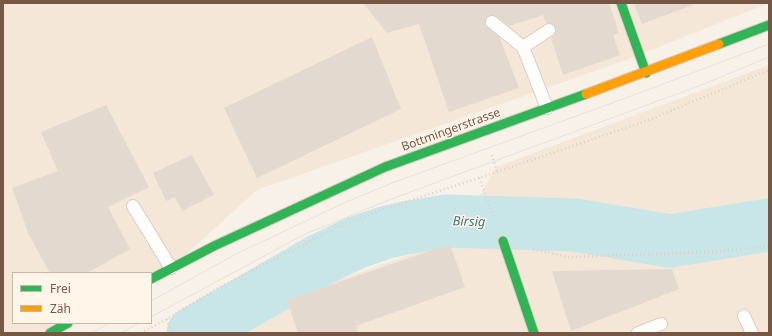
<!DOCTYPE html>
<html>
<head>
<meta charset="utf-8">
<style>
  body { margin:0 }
  #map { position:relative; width:772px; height:336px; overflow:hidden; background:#f8f1e7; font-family:"Noto Sans",sans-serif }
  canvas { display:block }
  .frame { position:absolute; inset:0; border:4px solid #765746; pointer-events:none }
  .legend { position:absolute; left:12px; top:272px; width:140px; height:52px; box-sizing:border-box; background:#fff6e9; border:1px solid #c8b6a8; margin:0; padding:5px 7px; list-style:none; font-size:12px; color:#765746 }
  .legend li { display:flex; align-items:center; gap:8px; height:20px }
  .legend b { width:20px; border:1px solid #c8b6a8 }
</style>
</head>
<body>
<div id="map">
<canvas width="772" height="336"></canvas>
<div class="frame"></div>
<ul class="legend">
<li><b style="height:5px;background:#30b455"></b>Frei</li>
<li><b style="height:5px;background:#ff9f0a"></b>Zäh</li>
</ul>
</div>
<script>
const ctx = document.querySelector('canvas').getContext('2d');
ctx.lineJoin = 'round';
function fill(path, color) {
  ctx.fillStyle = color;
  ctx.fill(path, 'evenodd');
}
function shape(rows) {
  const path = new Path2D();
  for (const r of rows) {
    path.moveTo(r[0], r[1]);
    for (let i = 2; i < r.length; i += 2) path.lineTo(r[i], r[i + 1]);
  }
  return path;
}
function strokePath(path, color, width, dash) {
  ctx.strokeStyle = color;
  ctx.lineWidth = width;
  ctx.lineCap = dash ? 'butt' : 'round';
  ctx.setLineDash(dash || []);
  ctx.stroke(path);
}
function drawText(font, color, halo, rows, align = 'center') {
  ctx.font = font + ' "Noto Sans",sans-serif';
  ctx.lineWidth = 3;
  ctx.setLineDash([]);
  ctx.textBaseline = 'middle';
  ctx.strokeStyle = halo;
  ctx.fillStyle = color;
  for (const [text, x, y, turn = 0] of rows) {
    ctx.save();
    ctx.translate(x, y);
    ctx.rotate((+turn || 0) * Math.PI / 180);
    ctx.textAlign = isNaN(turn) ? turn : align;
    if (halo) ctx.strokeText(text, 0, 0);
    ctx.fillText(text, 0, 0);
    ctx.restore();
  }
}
const residential = shape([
  [3,3,769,3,626,60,257,190,171,268,151,273,13,273,13,323,68,323,50,333,3,333],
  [769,65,769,333,222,333,280,301,456,238,496,167]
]);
const river = shape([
  [193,333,320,260,355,243,384,233,405,228,447,221,574,225,670,241,769,225]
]);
const building = shape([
  [363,3,609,3,619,33,613,35,620,55,563,75,551,38,555,34,556,29,553,24,546,23,543,15,509,26,496,16,490,15,485,20,485,25,500,38,519,88,449,112,419,24,387,33],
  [634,3,692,3,693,5,642,24],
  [372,37,401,109,257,178,224,108],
  [106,105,149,187,108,207,130,249,87,273,50,273,29,235,12,188,58,171,41,132],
  [192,155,214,195,182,211,175,197,166,201,153,173],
  [450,244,465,287,356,326,358,333,298,333,287,300],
  [672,269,679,289,571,331,552,271]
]);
const path = shape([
  [492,155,497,172],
  [479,178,494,217],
  [533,249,569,257,712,252,769,246],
  [167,319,172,333],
  [141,333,167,319,211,292,334,229,384,209,479,178,649,120,769,70]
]);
const lane = shape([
  [492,22,523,47,547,108],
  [523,47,549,30],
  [133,206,171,268],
  [744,316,752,333],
  [638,333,661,324]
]);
const fast = shape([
  [621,3,646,73],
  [719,44,769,25],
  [503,241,534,333],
  [151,279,214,246,385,167,586,94],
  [50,333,68,323]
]);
const slow = shape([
  [586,94,719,44]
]);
const tram = shape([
  [151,301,238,253,344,203,392,183,626,98,769,44],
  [151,317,303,235,394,198,704,84,769,57],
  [91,333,110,323],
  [121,333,139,323]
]);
const streetNames = [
  ["Bottmingerstrasse",451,130,-20]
];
const waterNames = [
  ["Birsig",469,222,2]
];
fill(residential, '#f4e7d7');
strokePath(river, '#c8e6e8', 53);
fill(building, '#e4d9cf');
strokePath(lane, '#d9cec5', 14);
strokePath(fast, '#d8cdc4', 11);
strokePath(slow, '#d8cdc4', 11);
strokePath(path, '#dad0cb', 2.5, [1, 3]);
strokePath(lane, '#fefdfb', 12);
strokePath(fast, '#30b455', 9);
strokePath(slow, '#ff9f0a', 9);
strokePath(tram, '#e4e1e4', 1);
drawText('12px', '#765746', '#fff6e9', streetNames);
drawText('italic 13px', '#3b7984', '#fff6e9', waterNames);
</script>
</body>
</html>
